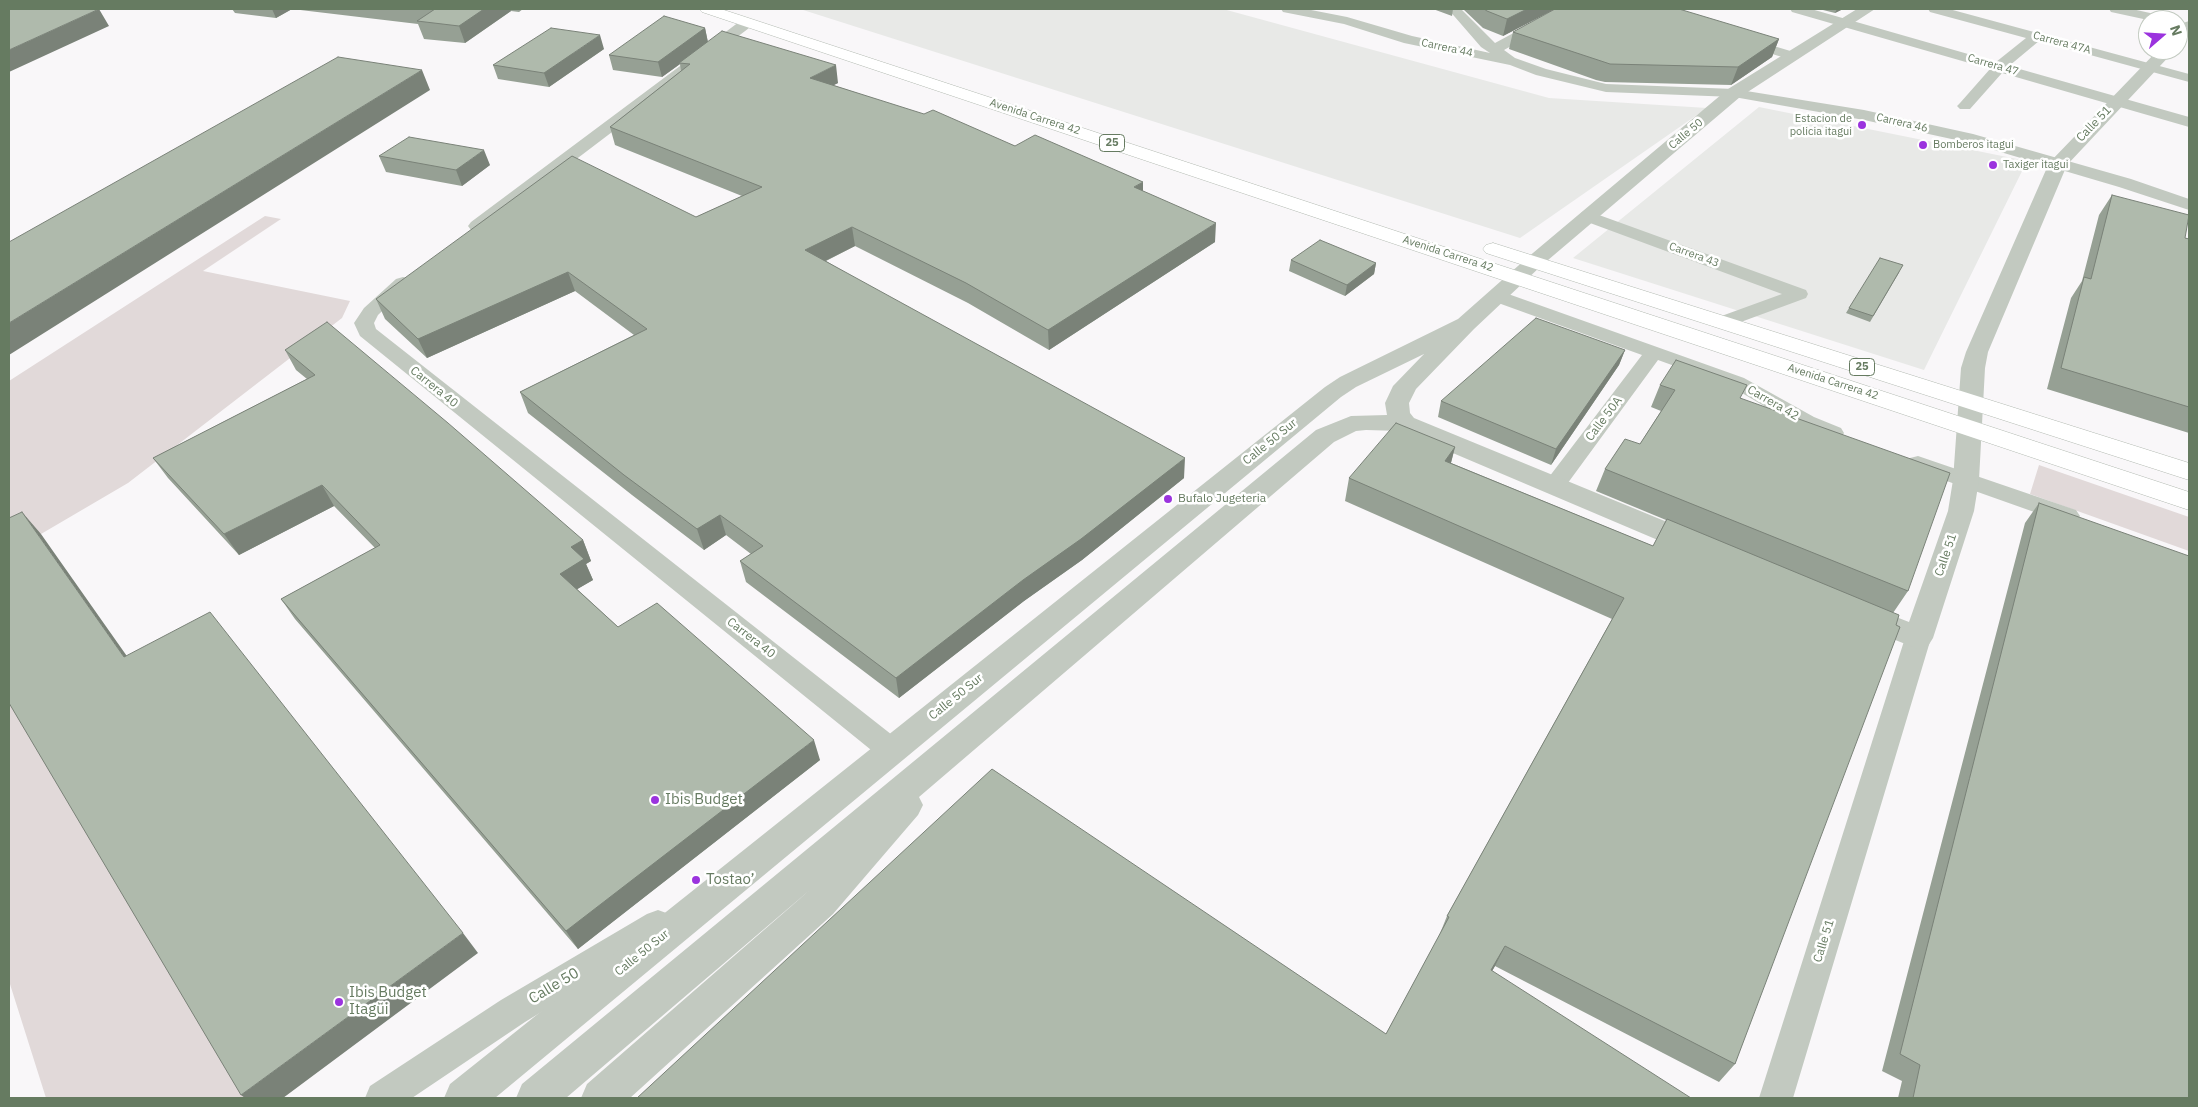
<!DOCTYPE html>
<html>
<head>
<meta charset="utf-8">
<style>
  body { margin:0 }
  #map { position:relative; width:2198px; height:1107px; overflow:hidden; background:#f9f7f9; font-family:"IBM Plex Sans",sans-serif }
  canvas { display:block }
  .frame { position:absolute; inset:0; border:10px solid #667b61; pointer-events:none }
  .north { position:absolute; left:2138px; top:10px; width:50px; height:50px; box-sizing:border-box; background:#fff; border:1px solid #c2cac0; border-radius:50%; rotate:71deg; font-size:14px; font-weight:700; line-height:20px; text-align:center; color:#667b61 }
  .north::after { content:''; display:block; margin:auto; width:18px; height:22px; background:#9b33de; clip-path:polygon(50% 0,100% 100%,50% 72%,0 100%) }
</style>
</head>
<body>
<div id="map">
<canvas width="2198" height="1107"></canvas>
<div class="frame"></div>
<div class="north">N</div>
</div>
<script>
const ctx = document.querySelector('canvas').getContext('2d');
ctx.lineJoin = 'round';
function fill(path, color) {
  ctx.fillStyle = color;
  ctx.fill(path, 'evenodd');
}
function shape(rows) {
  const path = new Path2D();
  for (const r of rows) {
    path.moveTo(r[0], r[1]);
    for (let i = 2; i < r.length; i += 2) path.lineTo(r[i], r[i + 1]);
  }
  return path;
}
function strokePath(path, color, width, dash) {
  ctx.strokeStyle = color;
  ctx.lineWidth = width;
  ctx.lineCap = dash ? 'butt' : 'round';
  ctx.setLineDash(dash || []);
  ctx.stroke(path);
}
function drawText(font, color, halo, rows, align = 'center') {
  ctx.font = font + ' "IBM Plex Sans",sans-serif';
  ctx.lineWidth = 5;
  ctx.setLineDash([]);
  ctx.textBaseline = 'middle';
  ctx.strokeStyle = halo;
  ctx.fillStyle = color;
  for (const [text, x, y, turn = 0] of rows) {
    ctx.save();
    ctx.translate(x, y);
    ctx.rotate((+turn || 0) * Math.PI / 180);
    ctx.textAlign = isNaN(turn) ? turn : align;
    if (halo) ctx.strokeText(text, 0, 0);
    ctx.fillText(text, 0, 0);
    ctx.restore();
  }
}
const built = shape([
  [800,9,1223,9,1549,98,1707,108,1520,238],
  [1759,107,2027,161,1924,370,1573,258]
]);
const green = shape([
  [265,216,281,219,203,271,350,301,342,318,128,483,41,534,9,549,9,381],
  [2039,465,2189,517,2189,551,2030,494],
  [9,687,254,1098,46,1098,9,981]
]);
const minor = shape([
  [1281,9,1306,9,1347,17,1412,36,1490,53,1481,47,1448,9,1461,9,1495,43,1558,9,1573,9,1572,12,1504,50,1515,58,1546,69,1606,84,1734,89,1864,110,1973,134,2131,179,2189,199,2189,210,2119,187,1970,143,1864,120,1734,97,1606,92,1536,75,1510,65,1404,43,1344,24,1283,12,1281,9],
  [1790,9,1811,9,1996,62,2026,38,1930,12,1928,9,1949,9,2189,74,2189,82,2039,41,2009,66,2189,117,2189,127,2002,73,1970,109,1960,109,1957,106,1960,103,1990,69,1792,12,1790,9],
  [2109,9,2132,9,2168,17,2170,20,2148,20,2111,12,2109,9],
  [748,18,755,22,753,25,483,230,471,230,468,226,471,222,743,19,748,18],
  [1744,37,1797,53,1799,56,1792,60,1739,44,1737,41,1739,38,1744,37],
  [1588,211,1806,290,1808,294,1806,298,1730,326,1723,328,1716,326,1713,322,1716,318,1782,294,1582,220,1579,216,1582,212,1588,211],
  [403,277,410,279,412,283,378,315,374,323,376,329,901,742,905,750,901,758,891,761,881,758,360,336,354,323,364,308,396,279,403,277],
  [1497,290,1744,378,1814,417,1841,428,1844,433,1841,438,1833,440,1825,438,1800,427,1730,386,1658,360,1562,491,1554,493,1546,491,1543,486,1546,481,1642,355,1490,300,1488,296,1490,292,1497,290],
  [1918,456,2076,510,2080,516,2076,522,2068,524,1910,468,1907,463,1910,458,1918,456],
  [1918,628,1927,631,1931,638,1793,1098,1759,1098,1905,638,1909,631,1918,628],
  [658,910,669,914,673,924,669,934,525,1022,412,1098,365,1098,370,1086,501,1000,647,914,658,910]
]);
const tertiary = shape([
  [1857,9,1875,9,1740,97,1541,266,1474,329,1416,389,1409,403,1410,413,1414,418,1706,538,1710,545,1706,552,1696,555,1686,552,1401,431,1366,430,1356,431,1334,442,919,797,923,805,918,815,833,914,630,1098,581,1098,587,1084,811,889,566,1098,516,1098,522,1084,1316,430,1351,416,1387,415,1385,403,1393,386,1424,354,1356,387,1341,397,495,1098,444,1098,450,1084,1325,387,1340,377,1458,319,1527,258,1728,89,1857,9],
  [2189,21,2189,35,2184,41,2178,43,2178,29,2183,23,2189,21],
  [2158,50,2175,50,2067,165,1988,352,1985,368,1979,480,1974,511,1933,638,1928,646,1918,649,1855,624,1851,616,1855,608,1865,605,1909,622,1948,511,1953,480,1961,368,1966,352,2049,163,2158,50]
]);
const trunk = shape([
  [699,9,721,9,2189,492,2189,510,702,12,699,9],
  [1493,243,2189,463,2189,480,1486,253,1483,249,1486,245,1493,243]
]);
const wall = shape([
  [232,9,523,9,519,12,511,11,465,43,424,39,418,24,292,9,276,18,235,13],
  [1433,9,1453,9,1452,16],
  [1463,9,1555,9,1503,36,1483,28],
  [1819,9,1843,9,1835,13],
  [705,28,708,42,838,83,833,85,1015,146,1143,191,1215,242,1049,350,968,303,855,246,826,261,1184,478,1082,560,1024,601,899,698,746,582,740,561,751,554,726,535,704,550,632,495,528,413,520,392,634,335,575,291,427,358,385,319,376,299,696,217,742,196,615,145,610,127,681,71,680,64,662,77,613,70,609,55],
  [1513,32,1779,39,1772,57,1731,85,1605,82,1596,80,1509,49],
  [604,49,549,87,498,79,493,65],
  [379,156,490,165,462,186,386,172],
  [2112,195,2185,238,2189,239,2189,433,2047,389,2071,298,2082,281,2099,215],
  [1291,260,1376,263,1374,274,1345,296,1289,271],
  [1900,271,1870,322,1846,313,1849,308],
  [285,350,583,540,591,561,586,564,593,580,577,589,618,627,820,760,578,949,295,619,281,599,375,548,334,506,239,555,168,478,153,458,307,379,296,370],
  [1625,350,1619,365,1551,465,1438,417,1441,401],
  [1660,385,1741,398,1908,591,1893,613,1735,1064,1719,1082,1495,966,1492,971,1386,1034,1439,936,1447,916,1612,619,1345,501,1349,478,1455,447,1451,463,1653,546,1666,520,1596,491,1605,469,1640,444,1661,411,1651,407],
  [2039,503,2189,1098,1898,1098,1902,1081,1882,1071,2025,523]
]);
const shadedWall = shape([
  [99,9,109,26,9,72,9,50],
  [272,9,292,9,276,18],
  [484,9,510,9,511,11,465,43,459,26],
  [1527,9,1555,9,1503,36,1507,19],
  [1837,9,1843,9,1835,13],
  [705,28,708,43,679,63,680,64,662,77,658,62],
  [600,35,604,49,549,87,544,73],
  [1779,39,1772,57,1731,85,1738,67],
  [836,65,838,83,813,96,810,78],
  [422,70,430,90,9,355,9,323],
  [484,150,490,165,462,186,456,170],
  [1143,182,1143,200,1134,187],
  [1216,223,1215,242,1049,350,1048,330],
  [852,227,855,246,809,269,805,250],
  [1376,263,1374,274,1345,296,1347,285],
  [568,272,575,291,427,358,418,339],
  [1625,350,1619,365,1551,465,1556,449],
  [1455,447,1449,470,1445,461],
  [1185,458,1184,478,1082,560,1024,601,899,698,896,678,1023,580],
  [322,485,334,506,239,555,224,534],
  [22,512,41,534,143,679,124,657],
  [720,515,726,535,704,550,697,529],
  [583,540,591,561,586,564,593,580,569,594,560,574,571,547],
  [814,740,820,760,578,949,566,931],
  [463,933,478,953,283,1098,245,1098,241,1095],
  [1505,946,1495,966,1481,990,1491,970]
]);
const building = shape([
  [9,9,99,9,9,50,9,9],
  [429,9,484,9,459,26,417,21,435,9,429,9],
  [1484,9,1527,9,1507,19,1487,11,1484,9],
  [1555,9,1679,9,1779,39,1738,67,1610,64,1601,61,1513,32,1555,9],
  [664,16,705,28,658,62,609,55,664,16],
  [551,28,600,35,544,73,493,65,551,28],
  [722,31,836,65,810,78,924,114,933,110,1015,146,1035,135,1143,182,1134,187,1216,223,1048,330,966,283,852,227,805,250,1185,458,1081,539,1023,580,896,678,740,561,763,546,720,515,697,529,624,475,520,392,647,329,568,272,418,339,376,299,572,156,696,217,762,187,610,127,690,64,679,63,722,31],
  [338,57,422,70,9,323,9,242,338,57],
  [409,137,484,150,456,170,379,156,409,137],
  [2112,195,2189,215,2185,238,2189,239,2189,407,2061,368,2084,277,2091,279,2112,195],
  [1320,240,1376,263,1347,285,1291,260,1320,240],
  [1880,258,1903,265,1873,316,1849,308,1880,258],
  [1536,318,1625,350,1556,449,1441,401,1536,318],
  [327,322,448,423,583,540,571,547,584,559,560,574,618,627,657,603,814,740,566,931,281,599,380,545,322,485,224,534,153,458,315,375,285,350,327,322],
  [1676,360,1747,385,1740,398,1950,473,1908,591,1605,469,1625,439,1640,444,1675,390,1660,385,1676,360],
  [1396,423,1455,447,1445,461,1653,546,1667,519,1899,615,1896,625,1900,627,1735,1064,1505,946,1491,970,1691,1098,637,1098,992,769,1386,1034,1449,917,1447,916,1624,598,1349,478,1396,423],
  [2039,503,2189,556,2189,1098,1913,1098,1920,1065,1900,1054,2039,503],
  [22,512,124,657,210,612,463,933,241,1095,9,703,9,518,22,512]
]);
const markers = [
  [1862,125,5,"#9b33de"],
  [1923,145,5,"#9b33de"],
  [1993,165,5,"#9b33de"],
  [1168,499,5,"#9b33de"],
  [655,800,5,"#9b33de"],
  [696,880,5,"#9b33de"],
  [339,1002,5,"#9b33de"]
];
const farStreetnames = [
  ["Carrera 47A",2062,43,15],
  ["Carrera 44",1447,48,12],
  ["Carrera 47",1993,65,16],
  ["Avenida Carrera 42",1035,117,18],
  ["Carrera 46",1902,123,13],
  ["Calle 50",1686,134,-40],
  ["Avenida Carrera 42",1448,254,18],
  ["Carrera 43",1694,255,20],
  ["Avenida Carrera 42",1833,382,18]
];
const farPoinames = [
  ["Estacion de",1852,119,"right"],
  ["policia itagui",1852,132,"right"],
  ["Bomberos itagui",1933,145],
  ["Taxiger itagui",2003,165]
];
const shields = [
  [1112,143,25],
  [1862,367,25]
];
const shieldNames = [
  ["25",1112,143],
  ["25",1862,367]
];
const streetNames = [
  ["Calle 51",2094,124,-46],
  ["Carrera 40",434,387,39],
  ["Carrera 42",1773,403,30],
  ["Calle 50A",1604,419,-53],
  ["Calle 50 Sur",1270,442,-39],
  ["Calle 51",1946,555,-71],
  ["Carrera 40",751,638,38],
  ["Calle 50 Sur",956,697,-39],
  ["Calle 51",1824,941,-73],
  ["Calle 50 Sur",642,953,-39]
];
const poiNames = [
  ["Bufalo Jugeteria",1178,499]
];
const nearPoinames = [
  ["Ibis Budget",665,800],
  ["Tostao’",706,880],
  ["Ibis Budget",349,993],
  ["Itagüi",349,1010]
];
const nearStreetnames = [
  ["Calle 50",554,986,-31]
];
fill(built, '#e8e9e7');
fill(green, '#e1d9d9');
strokePath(trunk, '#b3bab2', 1);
fill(minor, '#c2c9c0');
fill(tertiary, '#c2c9c0');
fill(trunk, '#fff');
fill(wall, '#96a094');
fill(shadedWall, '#7a8278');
fill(building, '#afbaac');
strokePath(building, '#7a8278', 1);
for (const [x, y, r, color] of markers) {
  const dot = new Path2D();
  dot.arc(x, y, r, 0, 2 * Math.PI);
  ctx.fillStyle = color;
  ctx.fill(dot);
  strokePath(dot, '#fff', 2);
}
drawText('11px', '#667b61', '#fff', farStreetnames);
drawText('11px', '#667b61', '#fff', farPoinames, 'left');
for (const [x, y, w] of shields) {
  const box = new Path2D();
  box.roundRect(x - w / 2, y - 8.5, w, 17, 4);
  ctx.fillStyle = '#fff';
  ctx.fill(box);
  strokePath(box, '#667b61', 1);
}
drawText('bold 11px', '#667b61', null, shieldNames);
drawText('12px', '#667b61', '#fff', streetNames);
drawText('12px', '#667b61', '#fff', poiNames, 'left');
drawText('15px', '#667b61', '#fff', nearPoinames, 'left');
drawText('15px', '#667b61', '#fff', nearStreetnames);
</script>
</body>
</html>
